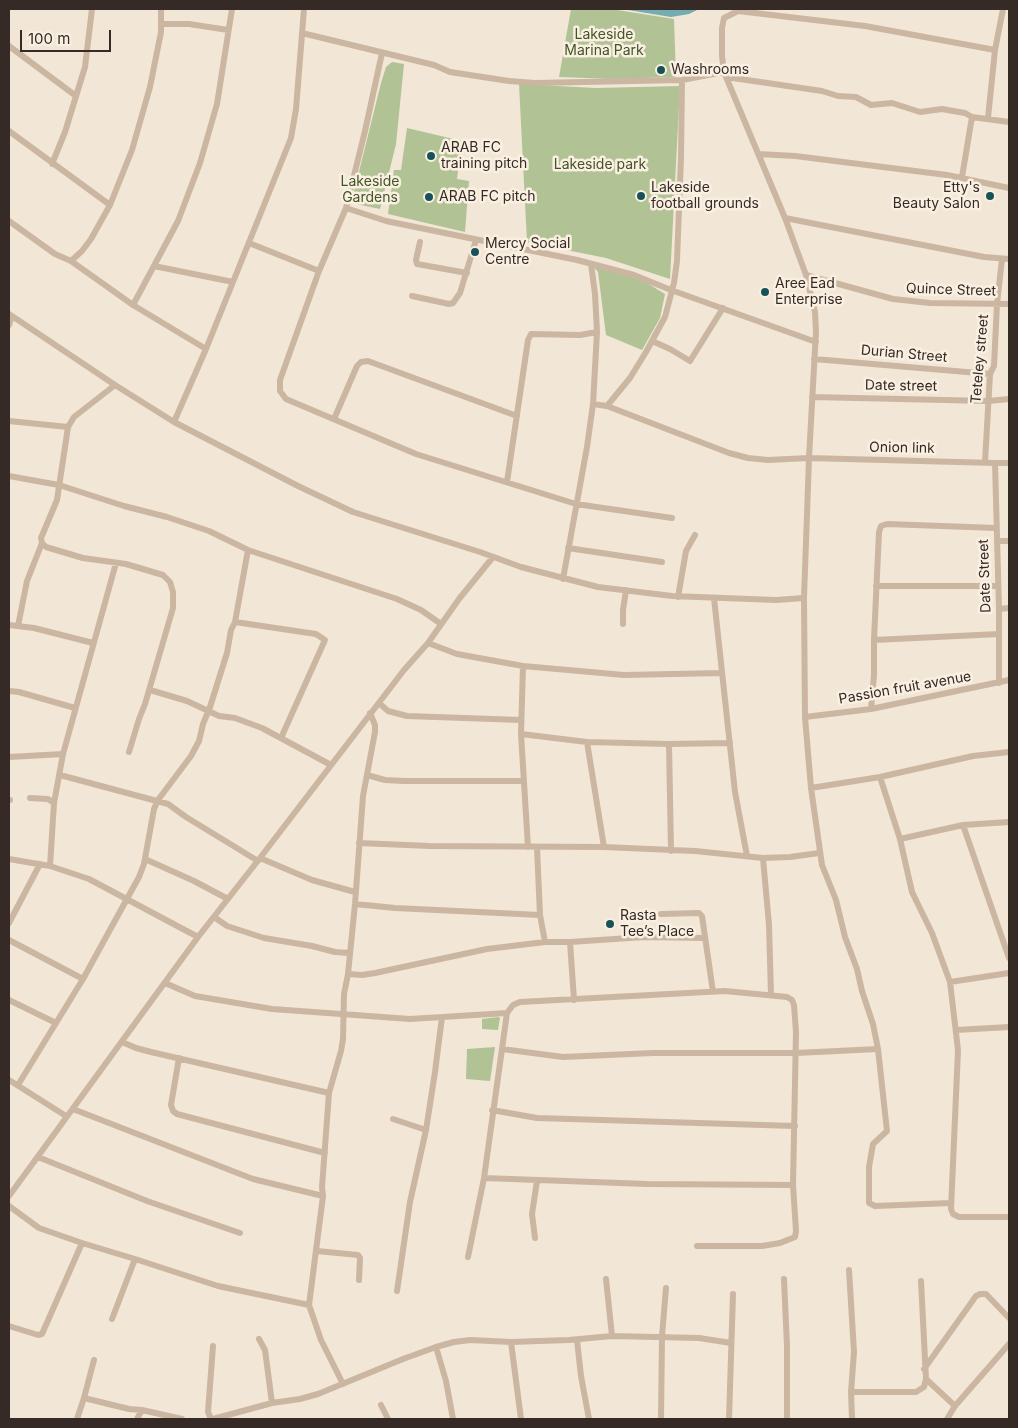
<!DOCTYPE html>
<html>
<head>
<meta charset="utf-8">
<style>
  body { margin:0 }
  #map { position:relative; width:1018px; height:1428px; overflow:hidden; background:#f2e6d6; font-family:Inter,sans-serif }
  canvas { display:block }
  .frame { position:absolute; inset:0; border:10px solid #352a25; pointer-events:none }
  .scale { position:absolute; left:20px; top:30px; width:91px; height:22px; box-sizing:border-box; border:2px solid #352a25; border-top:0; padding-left:6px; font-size:15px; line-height:18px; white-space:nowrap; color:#352a25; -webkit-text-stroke:4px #faf0e2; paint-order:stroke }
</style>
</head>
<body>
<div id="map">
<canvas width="1018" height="1428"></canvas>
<div class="frame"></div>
<div class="scale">100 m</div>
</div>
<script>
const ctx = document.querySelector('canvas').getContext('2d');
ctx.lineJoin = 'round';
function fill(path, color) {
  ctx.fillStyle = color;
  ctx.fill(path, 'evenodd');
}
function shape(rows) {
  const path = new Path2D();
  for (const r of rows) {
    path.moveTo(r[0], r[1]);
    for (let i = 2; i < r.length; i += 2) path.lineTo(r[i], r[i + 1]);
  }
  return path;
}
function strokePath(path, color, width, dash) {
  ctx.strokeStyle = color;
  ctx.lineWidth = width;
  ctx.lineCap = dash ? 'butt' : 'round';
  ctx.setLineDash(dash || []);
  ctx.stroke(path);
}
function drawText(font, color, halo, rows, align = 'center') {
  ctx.font = font + ' Inter,sans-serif';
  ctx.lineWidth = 5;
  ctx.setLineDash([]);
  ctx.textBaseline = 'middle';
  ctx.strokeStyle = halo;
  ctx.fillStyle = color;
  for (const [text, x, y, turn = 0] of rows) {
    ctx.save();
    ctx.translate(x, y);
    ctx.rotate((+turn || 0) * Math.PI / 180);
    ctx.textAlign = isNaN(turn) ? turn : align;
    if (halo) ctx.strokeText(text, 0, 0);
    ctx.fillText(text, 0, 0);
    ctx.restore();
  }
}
const green = shape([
  [571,9,611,9,674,19,676,77,613,79,559,77],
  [392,62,404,64,396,144,380,209,356,204,353,196,381,83,386,67],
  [519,84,596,88,680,86,670,279,606,258,527,242],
  [407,128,462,141,457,179,469,181,465,232,388,214,394,170,401,170],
  [591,264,634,275,665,294,660,318,642,350,606,335,598,272],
  [498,1017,500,1018,498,1030,482,1029,482,1019],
  [495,1047,490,1081,466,1079,467,1049]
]);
const water = shape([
  [622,9,699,9,689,14,671,17]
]);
const minor = shape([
  [161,24,189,24,228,30],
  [302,33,434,65,450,72,509,81,535,83,682,80,724,72],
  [9,46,76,96],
  [382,53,365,131,346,208,319,271,280,380,280,391,286,399,416,454,576,504,672,518],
  [726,77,822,91,838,96,856,97,871,105,892,103,920,112,942,109,965,113,972,117,1009,122],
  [988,118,995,50,1003,9],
  [9,131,110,205],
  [758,154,795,156,947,175,1009,188],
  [52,164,65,132,85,67,92,9],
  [962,177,972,117],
  [346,208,386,221,577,260,634,275,671,290,816,342],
  [785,218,984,257,1009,259],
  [9,221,55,254,71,261,133,305,206,349],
  [420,242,416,260,417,264,467,273],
  [249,243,319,271],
  [71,261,82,251,91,239,110,205,132,150,150,87,161,32,161,9],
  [154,266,233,282],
  [806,275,893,299,930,303,1009,304],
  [412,296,449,304,453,303,460,293,476,240],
  [133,305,178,221,200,163,217,104,232,9],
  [9,314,115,385,174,422,298,486,353,512,480,552,521,567,598,587,672,596,776,600,804,598],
  [9,325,12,316],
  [652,341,670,349,690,361,723,308],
  [814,359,990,374],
  [812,397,988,401,1009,399],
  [593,404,607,406,729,453,748,458,768,460,809,458,995,463,999,609,999,683],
  [607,406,630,378,646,352,665,317,674,283,677,261,681,157,682,80],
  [334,419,357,366,361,362,368,361,517,416],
  [9,421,68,427],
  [174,422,206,349,291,138,296,109,304,9],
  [985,462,990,374,994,366,997,304,1002,259],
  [995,463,1009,463],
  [9,476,59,485,124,506,167,517,209,531,248,550,397,599,421,610,441,624],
  [507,482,528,340,531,334,580,335,597,332],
  [997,541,1009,541],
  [42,543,46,547,83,558,126,564,163,575,170,582,173,592,173,608,145,704,139,719,129,752],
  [568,548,662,562],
  [563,579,587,447,593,404,597,332,595,294,591,264],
  [876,586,998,586],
  [678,597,686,551,695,535],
  [714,598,735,792,747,856],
  [999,609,1009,608],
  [235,622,316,634,325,640,281,738],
  [623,624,623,610,626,590],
  [9,625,34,628,93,643],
  [18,626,27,581,42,543,41,538,57,500,68,427,74,417,115,385],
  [874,640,999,634],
  [428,643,457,654,523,666,624,675,722,673],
  [523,666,521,734,528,847],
  [150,690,187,701,219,716,235,718,262,728,331,765],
  [9,691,19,692,75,708],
  [379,703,388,711,407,716,521,720],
  [871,709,874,675,874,640,879,532,881,526,887,524,996,528],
  [805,717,871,709,1009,680],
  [521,734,587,742,669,744,730,743],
  [587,742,604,847],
  [669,744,671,851],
  [9,757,63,754],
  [60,775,168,804,186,817,258,861],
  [367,775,385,780,404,781,524,781],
  [880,777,900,839,912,892,932,933,950,982,958,1050,951,1209,953,1214,959,1217,1009,1217],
  [811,788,880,777,973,756,1009,752],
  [30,798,48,799,54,803],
  [9,800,10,800],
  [963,825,1009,958],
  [900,839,963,825,1009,822],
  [359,843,430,846,604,847,695,851,763,858,790,857,819,853],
  [537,847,540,915,545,942],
  [260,858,312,880,355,892],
  [763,858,769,925,771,995],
  [9,859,50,866,89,879,198,937],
  [145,859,194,881,228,899],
  [50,866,54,803,63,754,116,563],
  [355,904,395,908,540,915],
  [661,914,699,913,702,916,713,992],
  [214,917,227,926,264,938,312,946,335,952,349,953],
  [9,923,40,864],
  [9,940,83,979],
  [570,942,644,937,704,938],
  [348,974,362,975,375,973,487,949,545,942,570,942,574,1000],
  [950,982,1009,973],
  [165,983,195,996,272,1009,410,1019,507,1013,513,1005,520,1002,725,991,787,997,792,1000,794,1005,796,1032,793,1185,796,1231,795,1237,780,1243,762,1246,697,1246],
  [9,1000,56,1023],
  [956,1030,1009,1027],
  [122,1042,136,1048,151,1052,329,1093],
  [502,1049,563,1057,653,1053,796,1053,878,1049],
  [179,1058,171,1105,173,1111,177,1114,325,1153],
  [9,1080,66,1116],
  [18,1085,83,979,139,877,144,864,154,809,158,800,191,756,199,741,203,724,210,707,227,653,231,630,235,622,248,550],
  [73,1109,253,1179,323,1196],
  [492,1110,537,1118,795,1126],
  [393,1119,426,1130],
  [38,1157,147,1201,240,1233],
  [484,1178,647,1184,793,1185],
  [9,1196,198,937,260,858,404,670,428,643,459,599,493,557],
  [951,1203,875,1206,869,1203,869,1167,873,1144,887,1131,878,1049,873,1024,862,991,857,969,845,937,836,900,822,865,811,788,805,717,804,598,809,458,816,331,815,312,806,275,785,218,724,72,722,56,722,28,724,18,738,11,865,26,995,50],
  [9,1206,39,1228,82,1243,135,1259,218,1286,309,1305],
  [535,1238,532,1214,537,1181],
  [317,1251,358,1255,360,1258,359,1280],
  [468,1257,484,1178,507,1013],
  [849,1270,854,1352,851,1392,852,1419],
  [606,1279,612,1336],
  [784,1279,787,1346,787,1419],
  [921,1281,926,1379,955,1406],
  [397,1291,410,1202,426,1130,435,1072,442,1017],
  [112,1319,135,1259],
  [9,1326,38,1335,42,1334,82,1243],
  [259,1339,265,1350,272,1403],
  [577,1340,581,1376,589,1419],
  [511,1342,521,1419],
  [436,1347,446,1381,453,1419],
  [924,1369,976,1296,980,1294,986,1294,1009,1318],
  [343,1384,321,1340,309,1305,323,1196,322,1187,329,1093,341,1051,343,1039,344,994,348,974,355,904,363,796,375,732,375,725,370,713],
  [851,1392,916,1392,924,1387,926,1379],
  [84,1398,129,1409,142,1410,182,1419],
  [381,1405,388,1419],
  [77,1419,84,1398,94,1360],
  [137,1419,142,1410],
  [211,1419,208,1412,213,1346],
  [213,1419,272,1403,300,1399,318,1394,403,1359,436,1347,454,1342,470,1340,511,1342,569,1340,612,1336,699,1338,731,1343],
  [661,1419,662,1336,666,1288],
  [729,1419,733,1294],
  [947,1419,955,1406,1009,1344]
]);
const markers = [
  [661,70,5,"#185259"],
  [431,156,5,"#185259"],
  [641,196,5,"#185259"],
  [990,196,5,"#185259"],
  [429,197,5,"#185259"],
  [475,252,5,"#185259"],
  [765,292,5,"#185259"],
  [610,924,5,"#185259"]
];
const parkNames = [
  ["Lakeside",604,35],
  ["Marina Park",604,51],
  ["Lakeside park",600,165],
  ["Lakeside",370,182],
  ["Gardens",370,198]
];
const poiNames = [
  ["Washrooms",671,70],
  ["ARAB FC",441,148],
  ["training pitch",441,164],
  ["Lakeside",651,188],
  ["football grounds",651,204],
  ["Etty's",980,188,"right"],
  ["Beauty Salon",980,204,"right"],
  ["ARAB FC pitch",439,197],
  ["Mercy Social",485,244],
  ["Centre",485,260],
  ["Aree Ead",775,284],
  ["Enterprise",775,300],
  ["Rasta",620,916],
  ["Tee’s Place",620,932]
];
const streetNames = [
  ["Quince Street",951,290,2],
  ["Durian Street",904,354,5],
  ["Teteley street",980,359,-85],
  ["Date street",901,386,1],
  ["Onion link",902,448,1],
  ["Date Street",985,576,-92],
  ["Passion fruit avenue",905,688,-10]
];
fill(green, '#b1c295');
fill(water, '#73acb1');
strokePath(minor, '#cbb6a1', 6);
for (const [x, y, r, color] of markers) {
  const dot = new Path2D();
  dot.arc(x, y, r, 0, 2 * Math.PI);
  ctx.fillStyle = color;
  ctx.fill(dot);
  strokePath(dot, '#faf0e2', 2);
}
drawText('14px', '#425527', '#faf0e2', parkNames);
drawText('14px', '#352a25', '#faf0e2', poiNames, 'left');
drawText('14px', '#352a25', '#faf0e2', streetNames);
</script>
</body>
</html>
